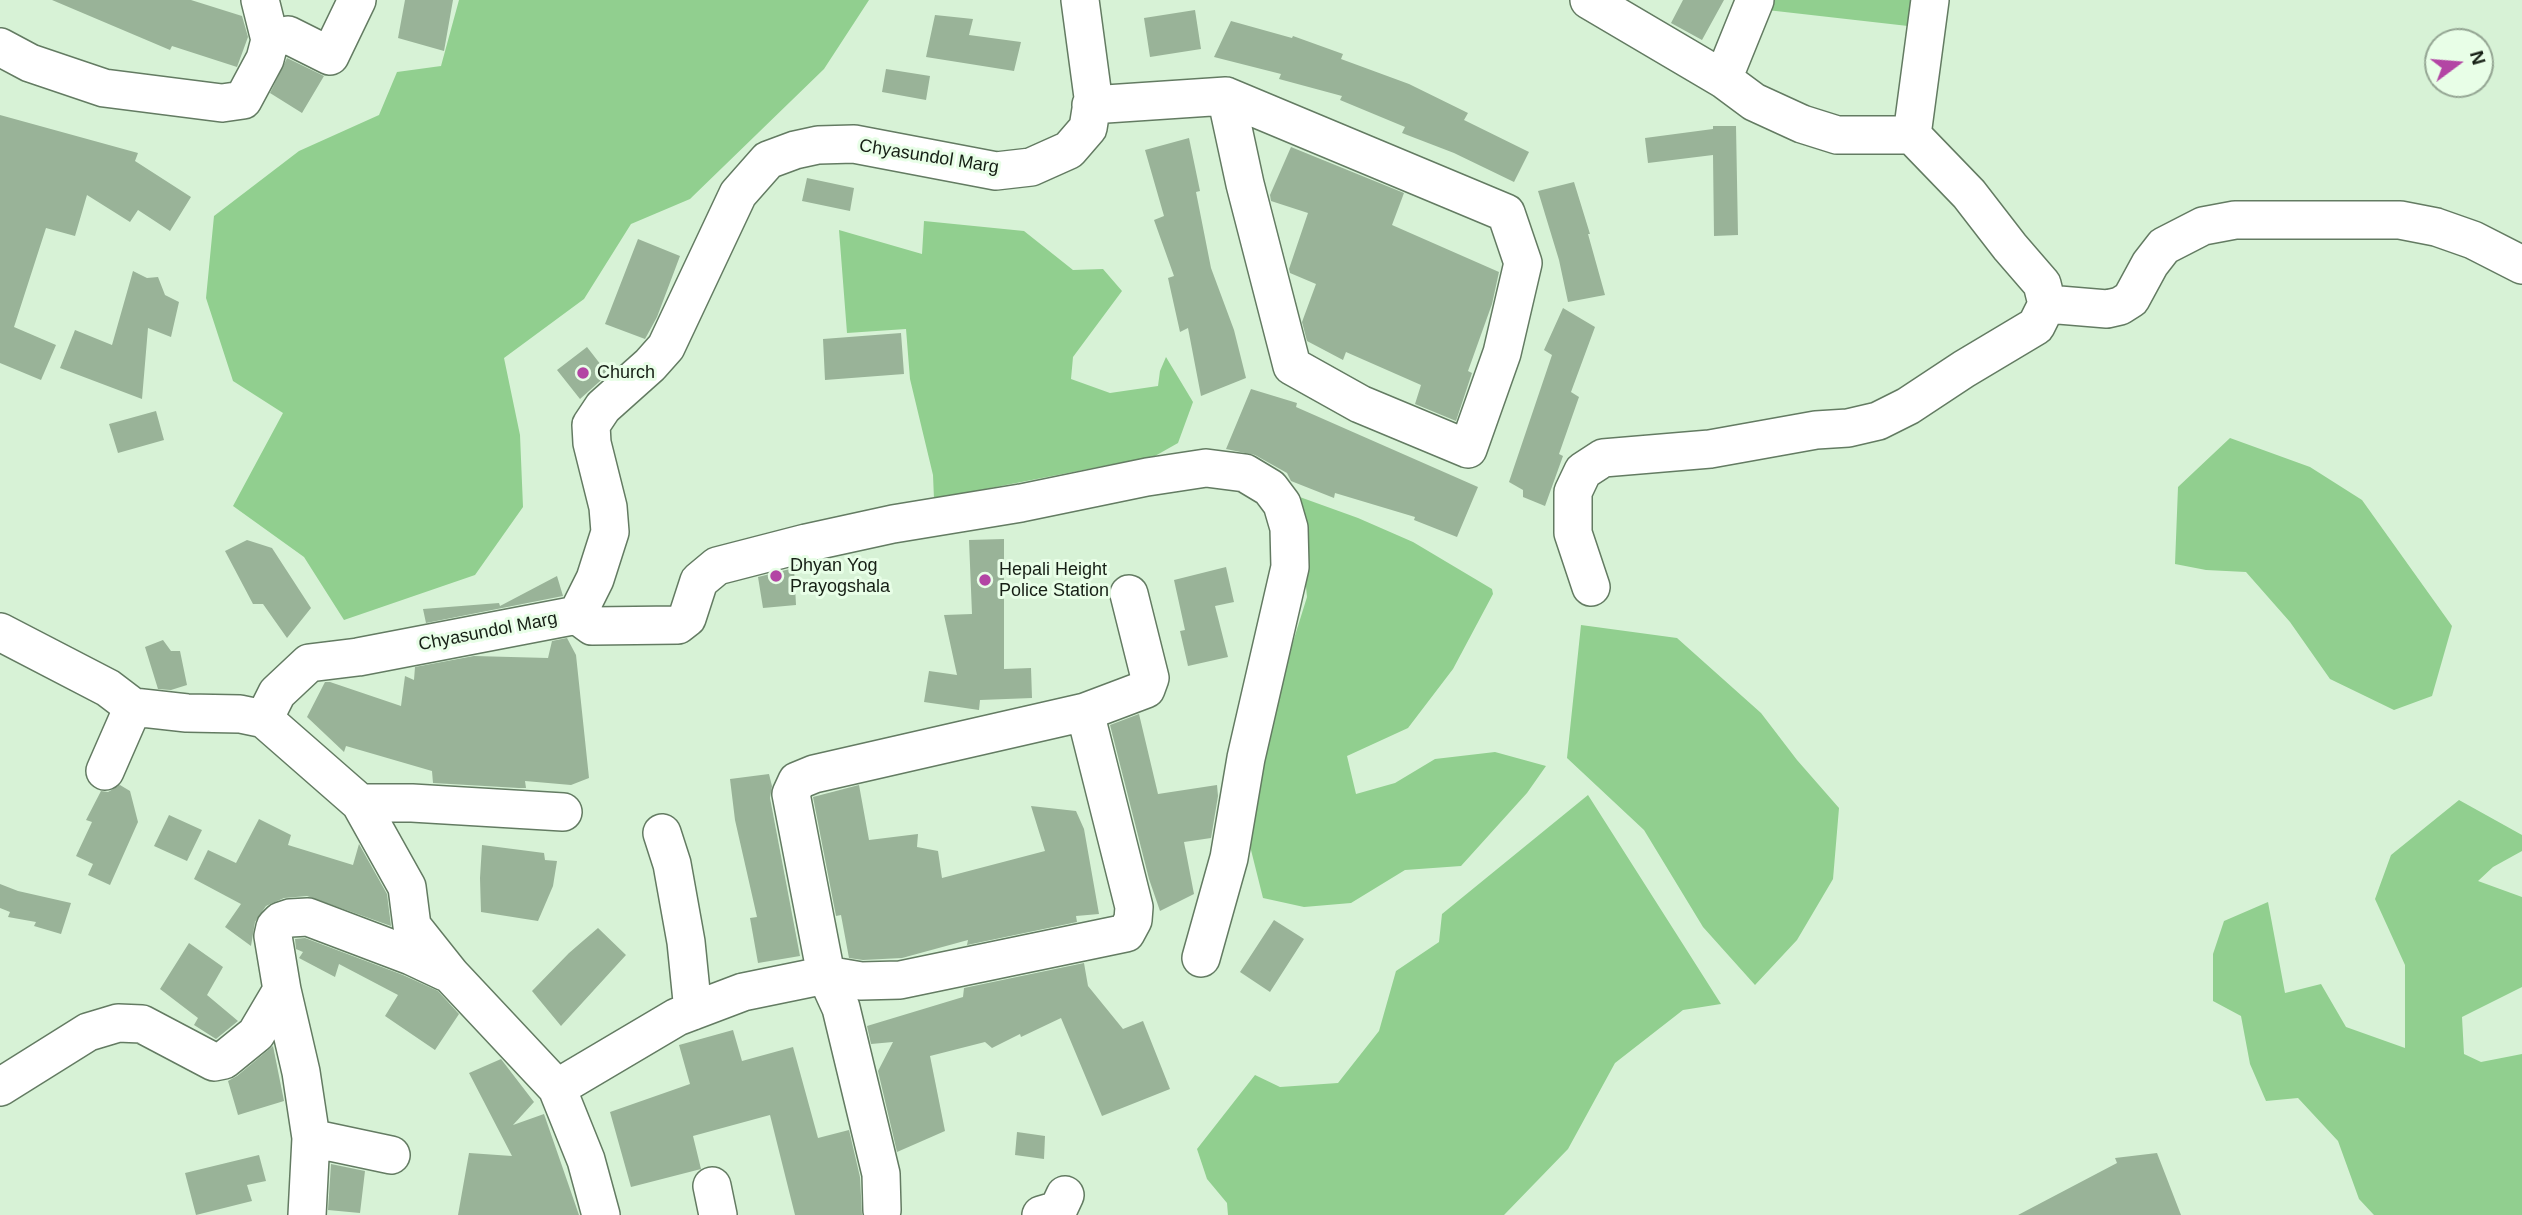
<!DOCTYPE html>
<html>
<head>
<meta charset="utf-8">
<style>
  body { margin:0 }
  #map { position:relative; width:2522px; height:1215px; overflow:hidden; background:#d7f2d6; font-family:Arial,sans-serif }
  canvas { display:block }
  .north { position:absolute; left:2424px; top:28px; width:70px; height:70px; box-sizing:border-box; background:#e8fee7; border:2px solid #94a593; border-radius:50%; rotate:74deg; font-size:19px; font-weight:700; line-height:28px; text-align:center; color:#161f15 }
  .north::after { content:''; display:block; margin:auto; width:24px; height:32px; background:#b345a4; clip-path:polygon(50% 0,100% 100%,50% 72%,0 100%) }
</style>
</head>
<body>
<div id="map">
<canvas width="2522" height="1215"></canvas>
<div class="north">N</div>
</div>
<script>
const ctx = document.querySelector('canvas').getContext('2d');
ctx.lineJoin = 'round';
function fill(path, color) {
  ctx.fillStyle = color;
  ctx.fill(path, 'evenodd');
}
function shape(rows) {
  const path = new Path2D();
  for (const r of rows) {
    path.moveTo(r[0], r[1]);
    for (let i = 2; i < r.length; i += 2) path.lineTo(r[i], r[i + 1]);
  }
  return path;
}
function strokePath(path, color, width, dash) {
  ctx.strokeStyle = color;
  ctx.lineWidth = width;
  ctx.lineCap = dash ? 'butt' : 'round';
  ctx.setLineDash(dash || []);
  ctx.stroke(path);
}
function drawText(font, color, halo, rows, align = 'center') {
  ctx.font = font + ' Arial,sans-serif';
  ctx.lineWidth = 6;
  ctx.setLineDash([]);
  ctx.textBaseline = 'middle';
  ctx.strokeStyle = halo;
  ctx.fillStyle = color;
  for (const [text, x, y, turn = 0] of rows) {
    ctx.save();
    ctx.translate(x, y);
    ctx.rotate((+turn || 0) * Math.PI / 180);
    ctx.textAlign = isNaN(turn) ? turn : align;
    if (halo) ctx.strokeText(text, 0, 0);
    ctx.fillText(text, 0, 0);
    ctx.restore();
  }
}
const green = shape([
  [459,0,869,0,824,69,690,199,631,224,584,299,504,358,520,435,523,507,475,575,344,620,304,557,233,506,283,413,233,381,206,298,214,216,299,151,379,115,397,72,441,66],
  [1769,0,1911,0,1908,26,1767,10],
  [924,221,1024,231,1073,270,1103,269,1122,291,1073,357,1071,379,1110,393,1158,386,1160,371,1166,357,1193,402,1178,443,1155,456,934,499,933,475,910,379,906,329,847,333,839,230,922,254],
  [2230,438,2310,467,2362,500,2452,626,2432,696,2394,710,2330,679,2290,622,2246,572,2206,570,2175,564,2178,487],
  [1297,496,1358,518,1413,542,1492,589,1493,594,1453,669,1408,728,1347,756,1356,794,1395,783,1435,759,1495,752,1546,766,1527,793,1461,866,1405,870,1351,903,1304,907,1263,898,1247,834,1274,703,1307,597],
  [1581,625,1677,638,1761,713,1797,760,1839,808,1833,879,1797,940,1755,985,1703,927,1644,830,1567,758],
  [1588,795,1721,1004,1683,1010,1615,1063,1568,1149,1504,1215,1228,1215,1227,1203,1207,1179,1197,1149,1255,1075,1280,1087,1338,1083,1379,1031,1396,971,1439,942,1442,914],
  [2459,800,2522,835,2522,851,2493,867,2478,881,2522,897,2522,987,2462,1017,2464,1054,2481,1062,2522,1054,2522,1215,2374,1215,2359,1199,2338,1141,2298,1098,2266,1101,2250,1064,2241,1016,2213,1001,2213,954,2224,921,2268,902,2285,993,2321,984,2346,1027,2405,1048,2405,965,2375,899,2391,855]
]);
const building = shape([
  [52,0,191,0,242,16,248,37,237,67,172,46,170,50],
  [405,0,453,0,444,51,398,38],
  [1683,0,1724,0,1702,40,1671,23],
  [1195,10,1201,49,1150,57,1144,18],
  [935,15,973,19,969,35,1021,42,1014,71,926,57],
  [1231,21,1292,38,1293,36,1343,54,1341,59,1409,84,1468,113,1464,120,1529,152,1514,182,1454,153,1402,133,1405,127,1340,100,1342,96,1279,79,1281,74,1214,57],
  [287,58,324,76,302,113,270,93],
  [886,69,930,76,926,100,882,92],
  [0,115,138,153,135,161,191,197,170,231,138,210,130,222,87,195,75,236,46,228,14,327,56,345,41,380,0,363],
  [1713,126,1736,126,1738,235,1714,236,1713,155,1648,163,1645,138,1713,129],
  [1189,138,1200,191,1196,192,1211,268,1234,330,1246,378,1201,396,1188,328,1180,332,1168,278,1174,276,1154,220,1164,216,1145,150],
  [1291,147,1404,193,1392,225,1499,272,1492,304,1468,371,1472,373,1456,421,1415,404,1421,385,1346,352,1343,360,1307,341,1302,322,1316,284,1290,273,1289,269,1308,213,1271,201,1270,195],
  [807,178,854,188,850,211,802,201],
  [1574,182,1590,234,1588,234,1605,295,1568,302,1559,260,1538,191],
  [638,239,680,256,657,317,645,339,605,324],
  [133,271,147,278,158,277,165,295,179,302,171,337,148,328,142,399,60,368,75,330,112,345],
  [1563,308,1595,327,1571,392,1579,397,1559,454,1563,456,1545,506,1523,497,1523,490,1509,482,1552,355,1544,350],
  [901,333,904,374,825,380,823,339],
  [587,347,608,374,580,399,557,370],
  [1251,389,1297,403,1296,407,1478,487,1457,537,1414,520,1415,517,1335,493,1334,498,1291,481,1287,473,1255,455,1226,449],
  [156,411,164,440,118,453,109,424],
  [1004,539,1004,669,1031,668,1032,698,980,700,979,710,924,702,929,671,957,675,944,615,972,614,969,540],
  [247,540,272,548,311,608,287,638,263,604,253,604,225,551],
  [1226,567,1234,602,1215,606,1228,657,1188,666,1180,631,1185,630,1174,580],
  [794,568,796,605,763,608,758,577],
  [557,576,563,596,426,623,423,609,499,603,500,606],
  [567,638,576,655,589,778,571,785,525,781,526,788,519,788,433,783,432,771,346,746,344,752,307,717,325,682,330,682,401,706,405,676,414,680,415,667,474,656,548,658,552,641],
  [163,640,171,651,180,651,187,685,171,690,158,689,145,647],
  [1139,714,1158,794,1217,785,1218,796,1211,838,1184,842,1194,894,1160,911,1149,879,1110,725],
  [769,774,772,786,770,798,800,956,758,963,750,918,757,917,735,820,730,779],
  [120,785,130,791,138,822,110,885,88,875,93,864,76,856,92,822,86,820,101,791,108,792],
  [859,785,869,840,918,834,917,847,938,851,942,878,1045,851,1031,806,1076,811,1084,829,1099,914,1076,916,1077,922,967,945,968,940,902,958,863,960,849,958,841,915,836,916,813,797],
  [169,815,202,830,187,861,154,846],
  [259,819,291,835,288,845,353,865,359,844,387,894,391,926,307,896,284,898,266,906,255,922,251,946,225,927,241,904,194,879,208,850,236,863],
  [482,845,544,853,545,860,557,861,553,886,538,921,481,912,480,878],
  [0,884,18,891,71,903,61,934,34,926,36,922,8,917,10,912,0,908],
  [1274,920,1304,939,1270,992,1240,972],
  [598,928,626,955,561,1026,532,991,569,953],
  [305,938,403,975,438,991,459,1014,435,1050,385,1016,398,995,339,964,335,977,299,958,303,952,296,949,295,939],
  [189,943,223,967,207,995,238,1021,216,1039,194,1025,198,1018,160,989],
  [1084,963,1088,986,1123,1029,1143,1021,1170,1089,1102,1116,1061,1018,1021,1037,1020,1034,992,1048,985,1042,930,1056,945,1131,897,1152,878,1071,893,1042,871,1044,867,1026,963,997,964,988],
  [733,1030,742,1061,793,1047,818,1138,849,1130,860,1177,862,1215,795,1215,770,1115,693,1136,701,1169,631,1187,610,1112,690,1084,679,1045],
  [273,1046,284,1101,238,1115,228,1081,237,1076],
  [501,1059,534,1102,513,1125,544,1114,579,1215,458,1215,469,1153,512,1156,469,1073],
  [1017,1132,1045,1136,1044,1159,1015,1155],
  [2157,1153,2181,1215,2018,1215,2117,1163,2115,1158],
  [259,1155,266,1181,247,1185,252,1201,196,1215,185,1173],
  [331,1164,365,1171,360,1213,328,1210]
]);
const minor = shape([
  [1589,0,1723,79,1754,102,1802,124,1837,135,1912,135,1969,194,2010,247,2042,284,2047,304,2036,326,1964,369,1908,406,1878,421,1848,428,1816,430,1710,449,1603,458,1583,471,1573,492,1573,533,1591,587],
  [270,40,288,35,330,56,357,0],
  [0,47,30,63,104,88,222,103,243,100,265,59,270,40,260,0],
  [1723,79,1755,0],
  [1091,105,1226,96,1506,213,1523,263,1502,353,1468,449,1360,404,1292,366,1245,184,1226,96],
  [1912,135,1930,0],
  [2047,304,2107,309,2120,306,2131,299,2150,264,2164,246,2203,226,2235,220,2400,220,2436,227,2473,240,2522,265],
  [577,615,592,626,678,625,687,618,699,581,717,566,806,543,893,524,1021,503,1147,477,1206,468,1245,473,1270,488,1282,504,1289,528,1290,567,1246,758,1229,858,1201,958],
  [0,632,108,688,133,707,187,713,240,714,264,719,360,803,407,887,412,926,451,975,557,1088,586,1160,601,1215],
  [1085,712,1134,907,1133,920,1126,933,900,980,861,981,826,975,791,794,797,781,814,774,1085,712,1146,689,1150,678,1129,594],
  [264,719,277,693,309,663,358,657,577,615,595,579,610,532,608,507,592,443,591,425,603,407,650,365,666,347,738,194,768,160,795,150,818,145,854,144,996,171,1031,167,1069,150,1088,128,1093,97,1080,0],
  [105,771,133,707],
  [360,803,412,803,563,812],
  [662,833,672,864,686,942,693,1011],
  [282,990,301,1072,311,1138,391,1155],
  [0,1087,88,1032,118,1023,142,1024,214,1062,224,1060,256,1034,282,990,273,936,275,927,281,921,290,918,308,917,411,956,445,972],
  [557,1088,677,1017,743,992,826,975,841,1008,881,1174,882,1210],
  [712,1186,718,1215],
  [307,1215,311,1138],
  [1041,1215,1058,1210,1065,1195]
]);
const markers = [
  [583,373,7,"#b345a4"],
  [776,576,7,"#b345a4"],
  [985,580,7,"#b345a4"]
];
const streetNames = [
  ["Chyasundol Marg",929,157,9],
  ["Chyasundol Marg",488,632,-11]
];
const poiNames = [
  ["Church",597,373],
  ["Dhyan Yog",790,566],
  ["Prayogshala",790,587],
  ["Hepali Height",999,570],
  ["Police Station",999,591]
];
fill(green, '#91cf8f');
fill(building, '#99b398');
strokePath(minor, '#637b62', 40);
strokePath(minor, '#fff', 37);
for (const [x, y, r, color] of markers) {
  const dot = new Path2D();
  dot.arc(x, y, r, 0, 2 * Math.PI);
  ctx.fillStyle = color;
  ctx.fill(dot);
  strokePath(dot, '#e8fee7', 2.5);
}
drawText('18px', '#161f15', '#e8fee7', streetNames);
drawText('18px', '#161f15', '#e8fee7', poiNames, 'left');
</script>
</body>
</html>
